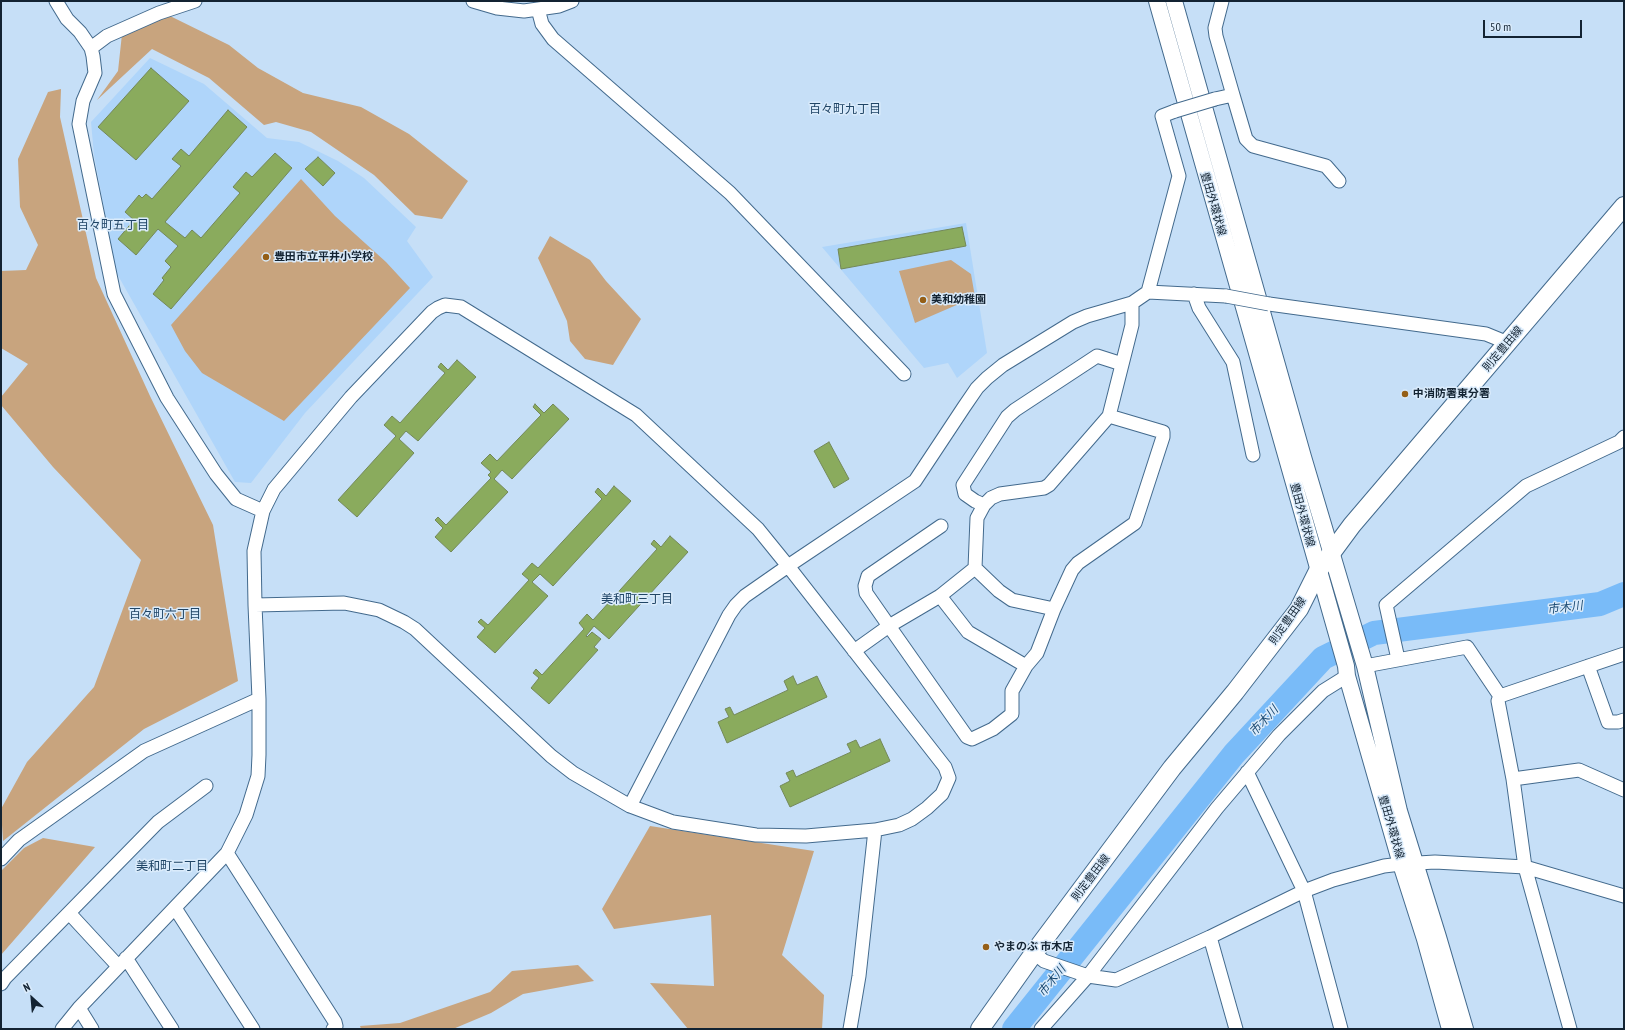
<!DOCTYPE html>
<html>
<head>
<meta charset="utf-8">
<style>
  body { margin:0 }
  #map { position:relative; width:1625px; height:1030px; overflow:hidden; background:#c6dff7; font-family:"PT Sans Narrow",sans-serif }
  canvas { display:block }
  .frame { position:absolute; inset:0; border:2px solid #132332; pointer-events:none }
  .north { position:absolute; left:12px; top:978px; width:40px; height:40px; -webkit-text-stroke:3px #daebfb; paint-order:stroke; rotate:334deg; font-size:11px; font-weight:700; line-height:16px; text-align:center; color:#132332 }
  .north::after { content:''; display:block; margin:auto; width:14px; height:18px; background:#132332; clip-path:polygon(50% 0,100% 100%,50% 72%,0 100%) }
  .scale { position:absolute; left:1483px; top:20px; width:99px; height:18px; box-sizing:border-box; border:2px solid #132332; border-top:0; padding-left:5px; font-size:12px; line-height:14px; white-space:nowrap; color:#132332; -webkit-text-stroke:3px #daebfb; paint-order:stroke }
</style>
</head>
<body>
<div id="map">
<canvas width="1625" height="1030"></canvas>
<div class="frame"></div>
<div class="north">N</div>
<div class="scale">50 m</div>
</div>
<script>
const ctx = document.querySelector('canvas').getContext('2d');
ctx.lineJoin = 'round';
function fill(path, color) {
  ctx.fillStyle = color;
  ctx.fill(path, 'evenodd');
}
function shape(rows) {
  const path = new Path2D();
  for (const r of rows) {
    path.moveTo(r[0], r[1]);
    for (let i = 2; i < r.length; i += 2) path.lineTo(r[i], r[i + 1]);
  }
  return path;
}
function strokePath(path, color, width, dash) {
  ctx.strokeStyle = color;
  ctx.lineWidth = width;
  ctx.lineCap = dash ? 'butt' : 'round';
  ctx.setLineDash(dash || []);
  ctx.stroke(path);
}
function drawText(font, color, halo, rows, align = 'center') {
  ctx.font = font + ' "PT Sans Narrow","Noto Sans JP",sans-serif';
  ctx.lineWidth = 3;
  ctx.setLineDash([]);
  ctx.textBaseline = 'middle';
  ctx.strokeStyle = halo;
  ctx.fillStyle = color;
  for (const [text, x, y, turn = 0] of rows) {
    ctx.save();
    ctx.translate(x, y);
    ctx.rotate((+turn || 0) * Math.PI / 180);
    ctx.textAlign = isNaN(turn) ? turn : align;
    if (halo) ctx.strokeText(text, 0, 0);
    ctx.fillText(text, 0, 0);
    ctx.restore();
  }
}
const built = shape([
  [150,58,204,84,267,138,299,142,338,161,364,178,416,227,407,241,433,277,305,413,251,483,235,482,116,272,94,155,91,122],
  [966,223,987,353,957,378,948,363,924,368,822,247]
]);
const green = shape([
  [168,15,229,45,258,68,303,93,361,107,409,134,468,181,442,219,415,215,374,175,311,132,276,122,264,125,209,78,152,49,97,100,118,71,122,34],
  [61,89,60,117,96,278,150,396,213,525,238,681,144,729,3,841,1,809,27,762,94,687,141,560,53,467,1,405,1,397,28,364,1,348,1,271,26,270,38,245,20,207,18,159,48,92],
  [301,179,335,216,386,262,410,288,284,421,202,373,185,351,171,325],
  [550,236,590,260,606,281,641,319,613,365,585,359,570,341,567,321,538,258],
  [951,260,971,274,975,297,915,323,899,271],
  [650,826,814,851,782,955,824,995,822,1029,688,1029,650,983,714,986,711,915,614,929,602,909],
  [43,838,95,847,1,955,1,871,24,848],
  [578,965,594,981,523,994,491,1013,453,1029,361,1029,360,1026,400,1023,490,992,512,971]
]);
const river = shape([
  [1014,1029,1234,754,1323,658,1374,633,1600,604,1624,594]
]);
const building = shape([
  [151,68,189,101,136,160,98,127,151,68],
  [228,110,247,127,165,222,185,238,192,230,201,238,240,193,233,187,246,172,252,177,275,153,292,168,171,309,153,294,164,280,162,278,171,267,165,261,178,246,158,229,136,255,118,239,134,220,125,212,139,195,142,198,146,194,152,199,181,166,172,159,181,149,189,156,228,110],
  [318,157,335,173,323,186,305,169,318,157],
  [962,227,966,246,841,269,838,249,962,227],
  [457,360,476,377,418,441,406,431,399,439,414,453,357,517,338,500,396,436,384,425,392,416,400,423,445,373,438,367,441,363,448,370,457,360],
  [535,404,544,413,553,404,569,419,512,479,502,470,494,479,508,492,451,552,435,537,443,528,435,520,438,517,446,525,491,478,488,475,491,472,481,463,490,454,497,461,541,415,533,407,535,404],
  [829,442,849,479,834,488,814,451,829,442],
  [614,486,631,501,553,586,540,574,532,582,548,596,495,653,477,637,485,628,478,622,481,619,488,625,529,580,522,574,532,563,538,568,602,499,595,492,598,488,606,496,614,486],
  [670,536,688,552,609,639,594,626,586,636,587,637,592,632,601,639,594,647,598,650,549,704,531,688,539,678,533,673,536,669,542,675,584,629,579,623,587,614,593,620,657,549,651,544,654,540,661,547,670,536],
  [793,676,797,685,817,676,827,697,727,743,718,722,729,717,725,709,730,707,734,715,788,690,784,681,793,676],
  [880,739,890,761,790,807,780,786,790,781,786,773,793,770,796,777,851,752,847,744,856,740,860,748,880,739]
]);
const minor = shape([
  [56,1,67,19,80,32,91,48,93,56,95,73,83,101,79,124,114,294,167,398,216,474,236,499,263,511],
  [473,1,497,8,524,11,559,6,572,1],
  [538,9,542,24,553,39,730,193,904,374],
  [91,48,107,36,159,13,195,1],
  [1233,95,1246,139,1253,146,1326,166,1339,181],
  [1215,99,1233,95,1216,36,1215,28,1222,1],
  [1148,292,1179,176,1162,116,1175,111],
  [1194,294,1199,308,1233,362,1253,455],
  [1269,304,1486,334,1508,343],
  [984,505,975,501,965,494,963,485,1007,417,1015,410,1097,356,1122,364],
  [941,526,868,576,865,586,866,593,889,626,967,737,972,739,993,729,1012,714,1012,691,1026,666,1037,653,1054,609,1072,570,1078,563,1135,523,1139,511,1163,437,1163,432,1109,416],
  [975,568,999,591,1012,600,1054,609],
  [940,596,968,632,1026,666],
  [255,605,344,603,379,610,404,622,415,629,551,756,573,773,630,806,673,822,756,835,806,836,875,830],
  [854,651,889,626,940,596,975,568,977,518,984,505,991,498,1000,494,1044,488,1049,485,1109,416,1132,325,1132,303],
  [1398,659,1386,605,1526,486,1619,442,1624,437],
  [1365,666,1467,647,1500,696,1498,701,1513,779,1525,867,1570,1029],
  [1588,666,1608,722,1618,722,1624,720],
  [1500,696,1624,654],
  [1247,772,1304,891,1341,1029],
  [1513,779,1579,770,1624,790],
  [630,806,729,615,736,605,745,596,788,566,915,481,964,407,977,388,987,378,1003,365,1073,322,1087,316,1132,303,1148,292,1226,296],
  [227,853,335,1022,336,1026,333,1029],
  [1,859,19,840,144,751,259,699],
  [175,908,253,1029],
  [70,914,118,966],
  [1210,937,1236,1029],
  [1034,953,1044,961,1088,976,1116,980,1210,937,1304,891,1333,880,1384,866,1401,864,1435,862,1525,867,1624,896],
  [126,958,172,1029],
  [1,984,5,978,158,822,206,786],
  [79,1008,92,1029],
  [62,1029,79,1008,227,853,246,815,258,776,259,755,259,699,255,605,254,551,263,511,274,489,351,397,432,312,438,308,445,305,461,307,636,415,758,529,788,566,945,767,949,778,942,794,927,808,912,819,899,825,875,830,859,976,850,1029],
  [1041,1029,1088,976,1217,808,1279,735,1323,691,1347,676]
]);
const tertiary = shape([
  [1157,1,1346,666,1347,676,1401,864,1425,939,1450,1029],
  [1174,1,1303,457,1365,666,1399,811,1438,937,1465,1029]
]);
const secondary = shape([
  [980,1029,1034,953,1172,768,1235,692,1299,609,1318,571,1352,525,1624,206]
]);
const minorBridge = shape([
  [1175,111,1215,99],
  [1226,296,1269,304]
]);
const markers = [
  [266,257,4,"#955f17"],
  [923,300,4,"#955f17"],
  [1405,394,4,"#955f17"],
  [986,947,4,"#955f17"]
];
const streetNames = [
  ["豊田外環状線",1213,204,74],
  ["則定豊田線",1503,349,-50],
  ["豊田外環状線",1302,515,75],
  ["則定豊田線",1288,621,-55],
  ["豊田外環状線",1391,827,74],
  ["則定豊田線",1091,878,-53]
];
const poiNames = [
  ["豊田市立平井小学校",274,257],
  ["美和幼稚園",931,300],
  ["中消防署東分署",1413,394],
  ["やまのぶ 市木店",994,947]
];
const neighbourhoodNames = [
  ["百々町九丁目",845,110],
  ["百々町五丁目",113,226],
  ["美和町三丁目",637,600],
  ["百々町六丁目",165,615],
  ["美和町二丁目",172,867]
];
const waterNames = [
  ["市木川",1565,608,-7],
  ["市木川",1264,721,-47],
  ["市木川",1052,981,-51]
];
fill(built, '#afd5fa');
fill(green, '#c8a47e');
strokePath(river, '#79bbf8', 24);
fill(building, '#8aab5d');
strokePath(building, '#738859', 1);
strokePath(minor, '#436a8d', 15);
strokePath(tertiary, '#436a8d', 18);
strokePath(secondary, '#436a8d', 20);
strokePath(minor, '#fff', 13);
strokePath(tertiary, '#fff', 16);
strokePath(secondary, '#fff', 18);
strokePath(minorBridge, '#436a8d', 15, []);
strokePath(minorBridge, '#fff', 13);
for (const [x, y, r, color] of markers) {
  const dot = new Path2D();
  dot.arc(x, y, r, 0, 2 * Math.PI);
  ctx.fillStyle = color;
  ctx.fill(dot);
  strokePath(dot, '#daebfb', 1.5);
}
drawText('11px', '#132332', '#daebfb', streetNames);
drawText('bold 11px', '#132332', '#daebfb', poiNames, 'left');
drawText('12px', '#204566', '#daebfb', neighbourhoodNames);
drawText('italic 12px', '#1c4b73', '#daebfb', waterNames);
</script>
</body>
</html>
